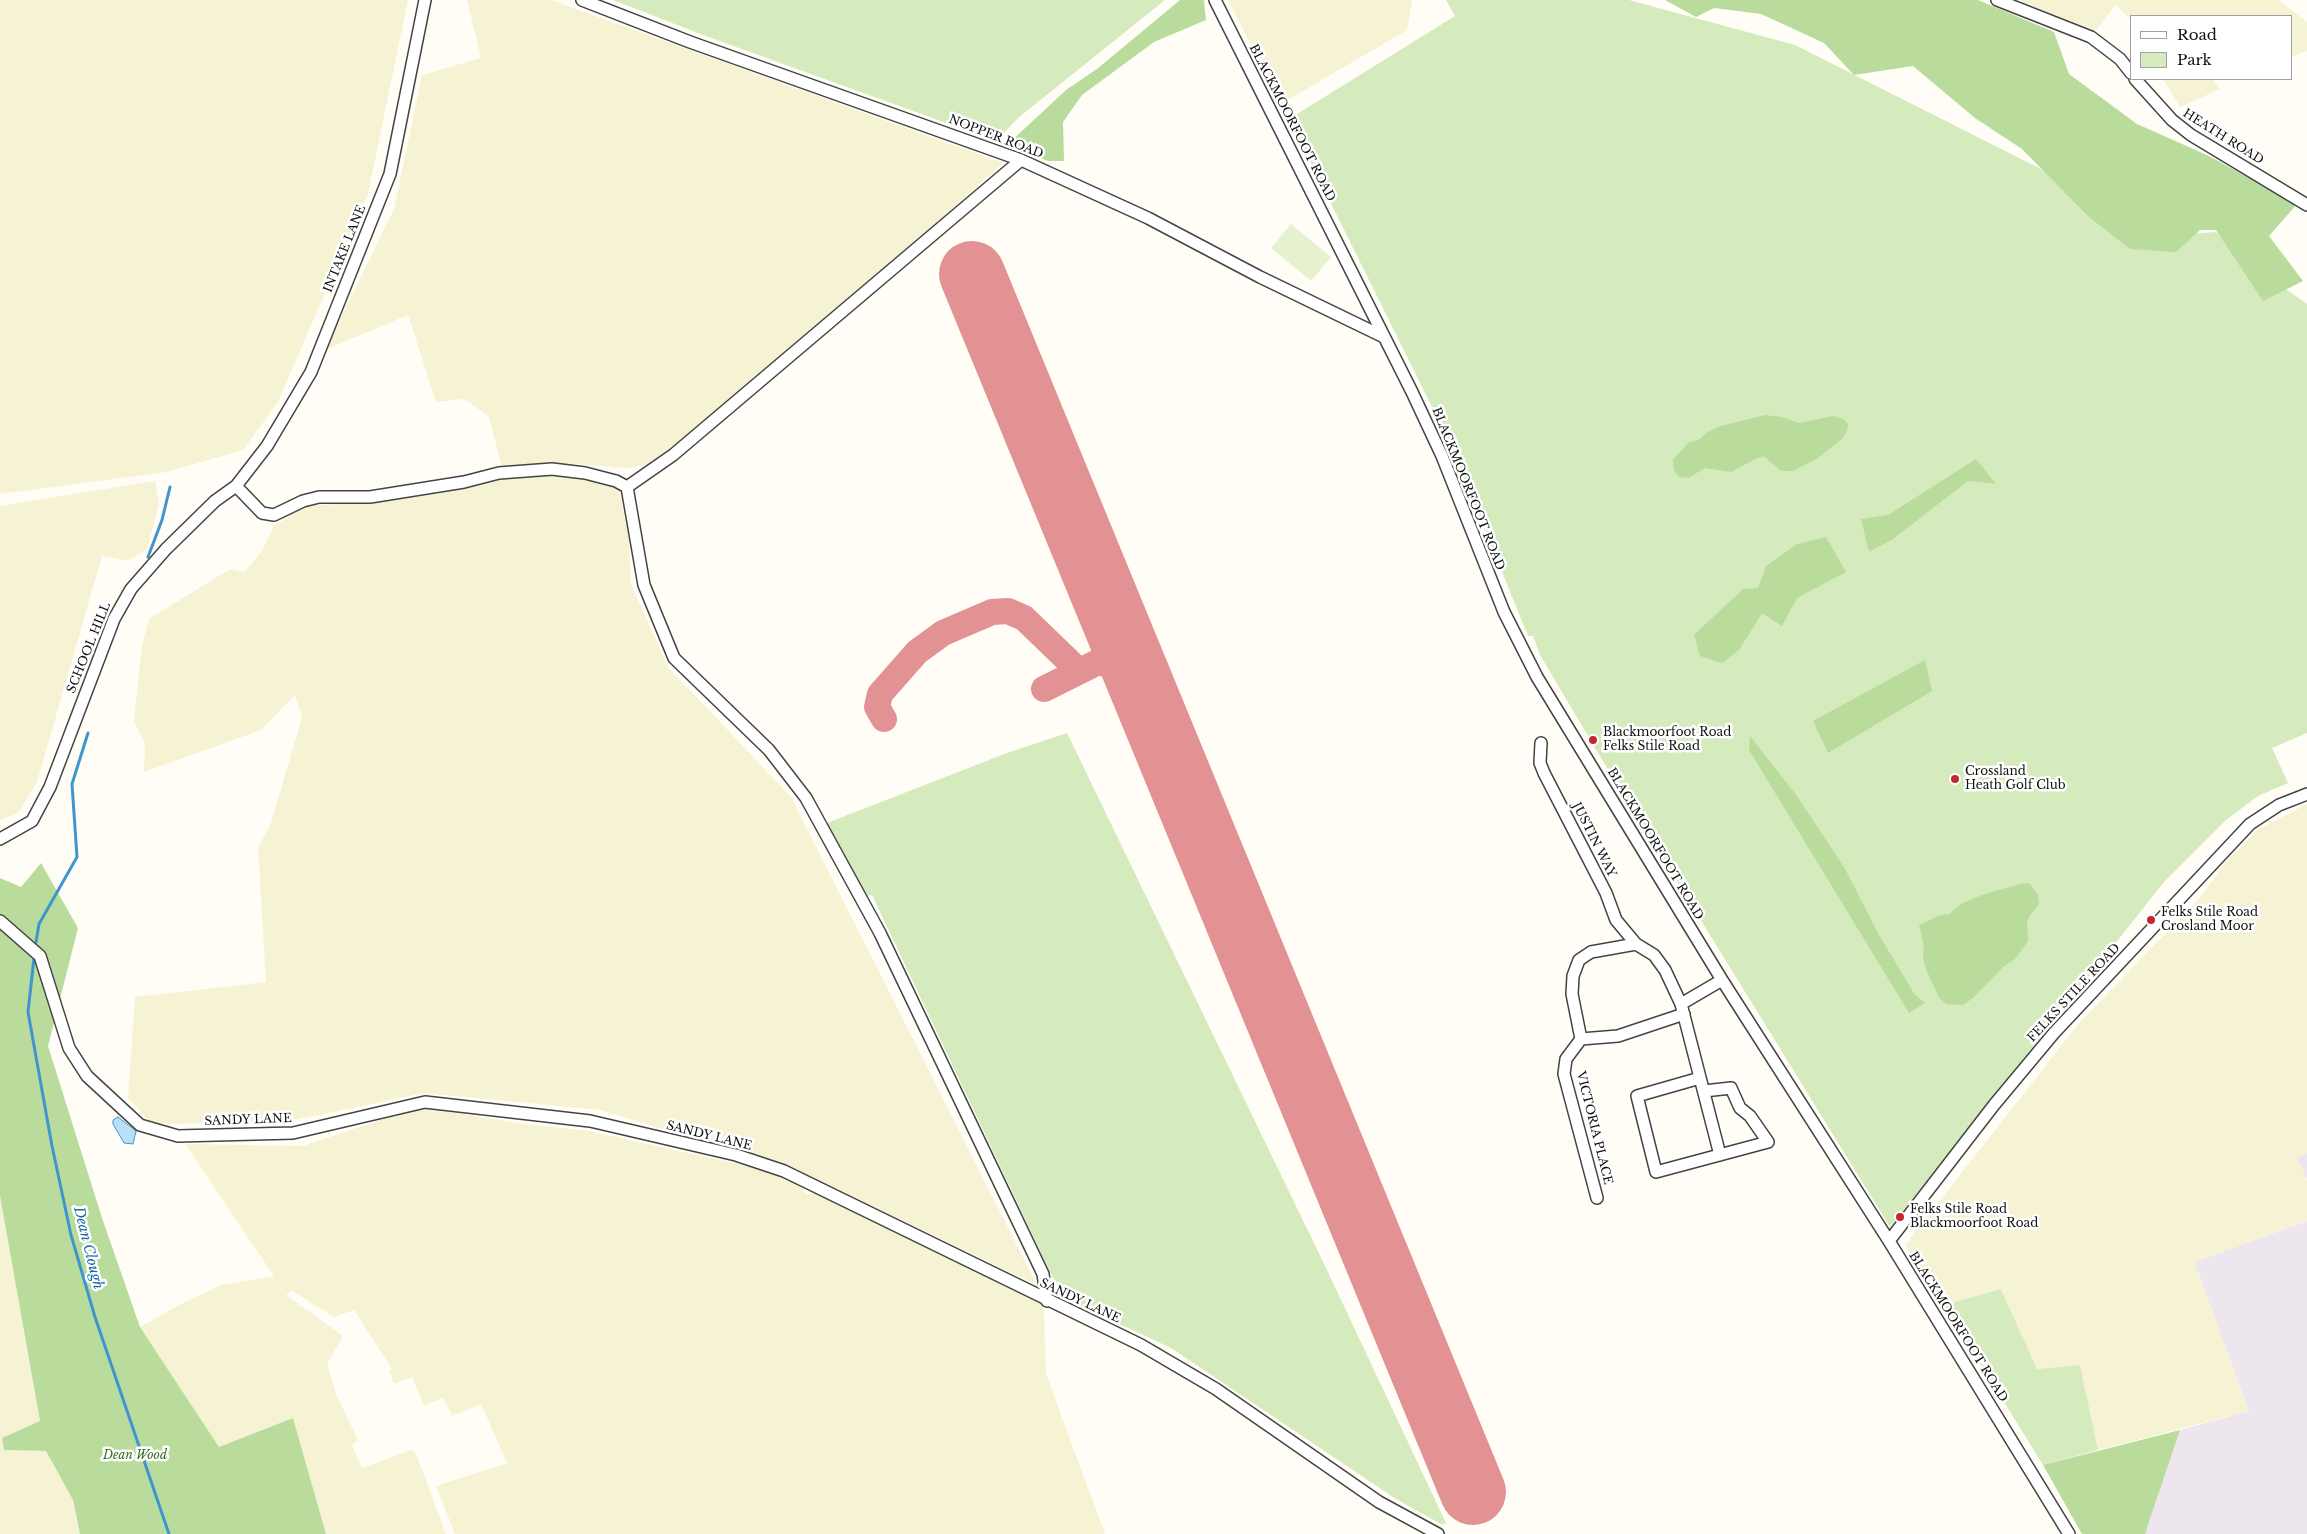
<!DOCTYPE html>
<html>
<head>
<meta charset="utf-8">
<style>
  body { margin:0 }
  #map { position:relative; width:2307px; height:1534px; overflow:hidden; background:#fffdf5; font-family:"Libre Baskerville",serif }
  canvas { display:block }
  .legend { position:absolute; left:2130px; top:15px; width:162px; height:65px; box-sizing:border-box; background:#fff; border:1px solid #a0a0a0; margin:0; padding:6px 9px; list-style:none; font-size:15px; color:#111 }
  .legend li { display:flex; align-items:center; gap:10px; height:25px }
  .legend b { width:25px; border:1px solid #a0a0a0 }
</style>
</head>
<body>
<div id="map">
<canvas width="2307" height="1534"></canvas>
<ul class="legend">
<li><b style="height:6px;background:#fff"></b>Road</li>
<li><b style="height:14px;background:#d5ebbd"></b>Park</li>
</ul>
</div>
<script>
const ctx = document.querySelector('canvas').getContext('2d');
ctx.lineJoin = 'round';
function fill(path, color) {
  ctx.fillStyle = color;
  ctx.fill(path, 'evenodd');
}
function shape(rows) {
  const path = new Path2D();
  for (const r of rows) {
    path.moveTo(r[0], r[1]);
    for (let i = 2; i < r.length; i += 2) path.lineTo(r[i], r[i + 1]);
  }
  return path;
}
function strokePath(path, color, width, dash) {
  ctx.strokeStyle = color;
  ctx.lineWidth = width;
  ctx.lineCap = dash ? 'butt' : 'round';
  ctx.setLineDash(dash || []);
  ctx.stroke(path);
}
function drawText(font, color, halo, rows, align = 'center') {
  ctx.font = font + ' "Libre Baskerville",serif';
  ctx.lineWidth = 5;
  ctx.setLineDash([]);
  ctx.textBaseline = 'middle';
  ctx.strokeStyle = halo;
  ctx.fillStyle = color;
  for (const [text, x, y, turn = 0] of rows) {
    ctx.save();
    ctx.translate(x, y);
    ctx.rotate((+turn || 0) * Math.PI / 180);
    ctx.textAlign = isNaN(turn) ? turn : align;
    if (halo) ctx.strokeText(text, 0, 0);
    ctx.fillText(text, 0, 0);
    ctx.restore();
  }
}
const industrial = shape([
  [2307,1153,2307,1179,2296,1158],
  [2307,1221,2307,1534,2145,1534,2180,1430,2249,1411,2194,1262]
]);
const farmland = shape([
  [0,0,408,0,368,194,278,402,243,450,167,472,0,494],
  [467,0,551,0,1003,163,888,267,654,463,627,468,576,464,502,468,489,417,465,399,436,402,408,315,325,350,394,209,422,75,481,58],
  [1228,0,1412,0,1407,30,1281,104],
  [2022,0,2278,0,2307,22,2307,51,2291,57,2291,16,2131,16,2131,20,2115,5,2094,33,2021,3],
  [2163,79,2213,79,2220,89,2180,107],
  [555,474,618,485,629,540,631,584,668,667,791,797,1037,1285,793,1168,600,1110,424,1093,285,1122,152,1124,128,1098,135,997,266,982,258,847,270,826,302,718,295,695,261,730,144,772,145,744,134,721,142,645,149,619,230,569,245,572,263,549,274,526,305,506,372,502,504,475],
  [155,481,159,504,147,549,128,561,102,556,37,782,18,813,0,820,0,506],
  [2307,804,2307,1153,2296,1158,2307,1179,2307,1221,2194,1262,2249,1411,2098,1450,2080,1365,2037,1369,2001,1289,1944,1305,1905,1245,2079,1023,2199,899,2226,862,2257,830],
  [419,1107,525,1124,589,1131,751,1167,795,1181,807,1195,816,1192,1042,1304,1044,1310,1046,1374,1105,1534,455,1534,436,1486,507,1463,481,1404,452,1416,443,1398,424,1406,412,1377,394,1384,389,1371,392,1369,354,1310,334,1317,292,1291,286,1295,343,1336,327,1364,336,1394,358,1440,352,1445,362,1468,411,1450,416,1454,446,1534,326,1534,293,1418,219,1447,140,1327,179,1305,221,1285,274,1276,185,1144,303,1146],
  [0,1196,40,1422,2,1438,4,1450,46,1451,73,1500,80,1534,0,1534]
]);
const green = shape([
  [613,0,1165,0,1018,118,996,141,703,35],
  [1446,0,1629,0,1795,45,2043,170,2147,237,2216,232,2245,261,2307,304,2307,733,2272,748,2288,783,2258,796,2226,820,2164,882,1890,1227,1607,768,1540,655,1533,636,1528,636,1449,441,1289,119,1455,16],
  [1067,733,1327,1270,1446,1523,1443,1525,1396,1499,1171,1348,1062,1297,872,895,867,896,827,823,1007,753],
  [2001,1289,2037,1369,2080,1365,2098,1450,2043,1465,1944,1305]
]);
const forest = shape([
  [1180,0,1204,0,1206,20,1154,42,1082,95,1063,122,1064,161,1048,161,1008,144,1066,90,1097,69],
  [1665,0,1978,0,2054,32,2069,74,2137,124,2207,155,2297,204,2269,236,2303,281,2263,301,2216,230,2200,230,2176,252,2130,249,2089,217,2022,149,1975,118,1913,66,1854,75,1824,43,1761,14,1714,8,1696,17],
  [1765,415,1782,417,1799,423,1833,416,1843,419,1848,424,1847,431,1843,438,1818,458,1793,471,1781,471,1765,457,1757,458,1731,472,1705,468,1688,478,1679,477,1674,470,1673,460,1688,443,1700,439,1706,433,1721,426],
  [1976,459,1996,484,1968,481,1893,539,1869,552,1861,519,1888,515],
  [1826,537,1846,572,1797,598,1782,626,1762,613,1739,650,1722,663,1700,656,1694,635,1743,589,1758,588,1766,566,1797,544],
  [1925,660,1932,691,1828,753,1813,721],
  [1750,736,1797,796,1844,867,1879,935,1915,995,1925,1003,1909,1013,1749,750],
  [41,863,78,928,48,1046,102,1218,140,1327,219,1447,293,1418,326,1534,80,1534,73,1500,46,1451,4,1450,2,1438,40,1421,0,1196,0,878,21,887],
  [2029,883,2038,895,2039,904,2030,915,2027,923,2028,941,2015,959,2003,967,1973,998,1963,1005,1947,1004,1939,998,1926,969,1923,958,1924,946,1919,925,1938,916,1949,914,1961,904,1982,895,2020,884],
  [2180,1430,2145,1534,2082,1534,2043,1465]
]);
const pitch = shape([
  [1291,224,1331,257,1311,281,1271,248]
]);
const water = shape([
  [118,1117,136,1131,133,1144,124,1143,113,1124,113,1120,118,1117]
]);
const stream = shape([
  [148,557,162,520,170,487],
  [36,942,39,924,77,857,72,784,88,733],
  [34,958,28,1012,52,1146,71,1235,95,1317,169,1534]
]);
const taxiway = shape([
  [1044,689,1098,662,1112,666,1145,696],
  [884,719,877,707,880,694,917,652,943,633,992,612,1008,611,1024,618,1079,671]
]);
const runway = shape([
  [972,274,1473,1492]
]);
const minor = shape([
  [582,0,690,42,1021,160,1148,218,1260,277,1384,337],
  [1215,0,1412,392,1442,456,1504,612,1537,677,1722,980,1889,1241,2069,1534],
  [1997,0,2091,37,2120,59,2131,73],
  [2135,79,2172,120,2191,135,2307,205],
  [236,486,262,513,274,515,303,501,319,497,370,497,464,482,499,473,552,469,585,473,616,481,627,487],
  [627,487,644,585,674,658,769,750,806,798,880,933,1043,1274,1047,1301],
  [627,487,673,455,1021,160],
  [1541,743,1540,763,1544,773,1606,893,1616,920,1636,944,1654,955,1665,970,1681,1004,1720,1155],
  [0,839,32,821,50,787,114,619,131,589,166,549,215,501,236,486,267,446,311,372,390,174,425,0],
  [0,921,40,956,69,1048,87,1076,140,1125,178,1136,293,1133,425,1102,590,1121,736,1155,784,1171,1141,1345,1216,1389,1379,1502,1438,1534],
  [1681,1004,1722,980],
  [1581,1039,1566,1059,1564,1074,1597,1198],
  [1581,1039,1572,994,1573,976,1579,960,1591,952,1636,944],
  [1581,1039,1618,1036,1684,1014],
  [1700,1078,1637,1096,1656,1172,1768,1142,1750,1116,1740,1108,1731,1088,1704,1091],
  [1889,1241,1994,1105,2054,1033,2250,824,2279,805,2307,794]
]);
const markers = [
  [1593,740,5,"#c4262e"],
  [1955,779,5,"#c4262e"],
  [2151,920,5,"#c4262e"],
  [1900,1217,5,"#c4262e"]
];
const streetNames = [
  ["BLACKMOORFOOT ROAD",1292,123,63],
  ["NOPPER ROAD",996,137,21],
  ["HEATH ROAD",2223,137,32],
  ["INTAKE LANE",345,249,-68],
  ["BLACKMOORFOOT ROAD",1468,489,68],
  ["SCHOOL HILL",89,648,-68],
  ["JUSTIN WAY",1594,840,63],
  ["BLACKMOORFOOT ROAD",1655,844,59],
  ["FELKS STILE ROAD",2074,993,-47],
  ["SANDY LANE",248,1120,-2],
  ["VICTORIA PLACE",1594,1128,76],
  ["SANDY LANE",709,1136,14],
  ["SANDY LANE",1080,1301,25],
  ["BLACKMOORFOOT ROAD",1958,1327,58]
];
const poiNames = [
  ["Blackmoorfoot Road",1603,733],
  ["Felks Stile Road",1603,747],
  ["Crossland",1965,772],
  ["Heath Golf Club",1965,786],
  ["Felks Stile Road",2161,913],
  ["Crosland Moor",2161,927],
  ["Felks Stile Road",1910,1210],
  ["Blackmoorfoot Road",1910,1224]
];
const parkNames = [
  ["Dean Wood",135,1456]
];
const waterNames = [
  ["Dean Clough",88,1248,76]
];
fill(industrial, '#eee6ef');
fill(farmland, '#f6f3d4');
fill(green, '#d5ebbd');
fill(forest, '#b9dc9c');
fill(pitch, '#e6f2cf');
fill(water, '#b9e0f7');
strokePath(water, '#3f96cf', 1);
strokePath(stream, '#3f96cf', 3);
strokePath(taxiway, '#e29292', 26);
strokePath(runway, '#e29292', 66);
strokePath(minor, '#444', 14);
strokePath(minor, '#fff', 11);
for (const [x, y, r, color] of markers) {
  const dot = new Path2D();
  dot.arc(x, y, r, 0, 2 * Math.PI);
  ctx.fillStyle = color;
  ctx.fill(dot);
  strokePath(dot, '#fff', 2);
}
drawText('12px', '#111', '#fff', streetNames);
drawText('12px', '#111', '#fff', poiNames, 'left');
drawText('italic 12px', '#2f6b1f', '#fff', parkNames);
drawText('italic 14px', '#1768a6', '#fff', waterNames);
</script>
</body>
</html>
